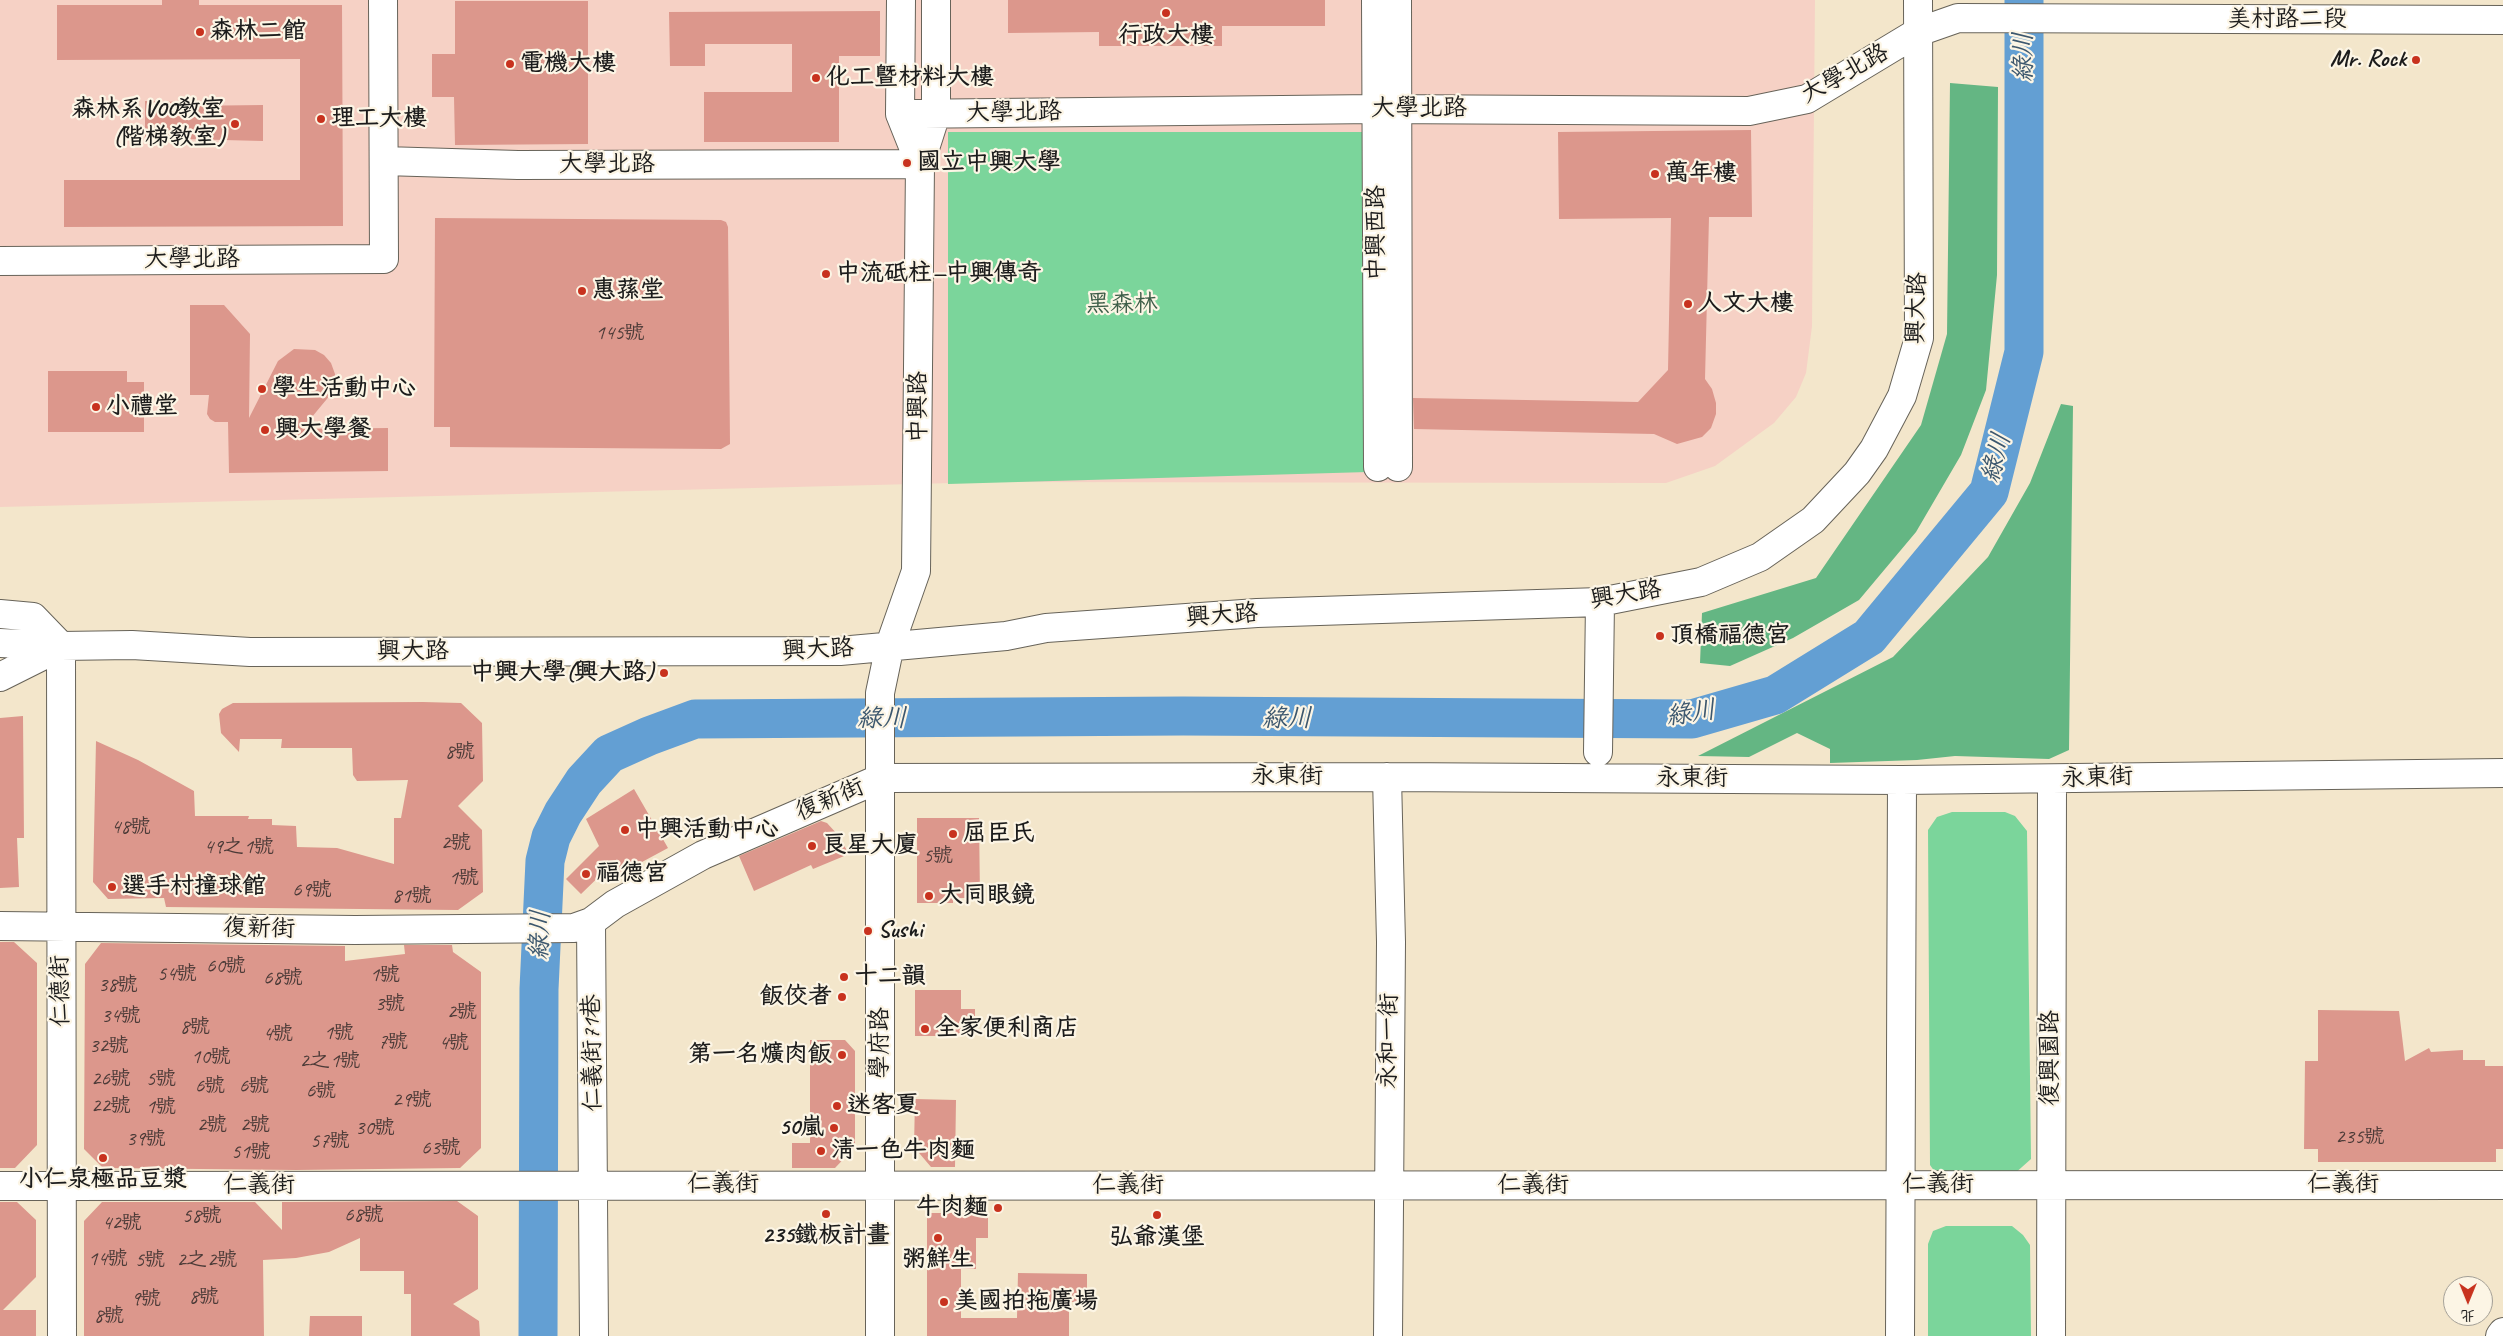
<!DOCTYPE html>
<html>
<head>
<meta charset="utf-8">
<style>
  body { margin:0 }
  #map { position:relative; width:2503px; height:1336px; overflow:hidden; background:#f3e6cb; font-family:Caveat,"LXGW WenKai TC",sans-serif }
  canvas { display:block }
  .north { position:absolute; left:2443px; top:1276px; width:50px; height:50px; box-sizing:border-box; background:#fcf5e5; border:1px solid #a29e95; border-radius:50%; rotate:180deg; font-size:14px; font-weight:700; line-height:20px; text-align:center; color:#1c1c1c }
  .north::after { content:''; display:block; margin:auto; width:18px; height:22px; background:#c8321e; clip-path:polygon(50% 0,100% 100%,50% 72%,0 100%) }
</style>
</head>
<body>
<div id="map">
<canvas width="2503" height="1336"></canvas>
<div class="north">北</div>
</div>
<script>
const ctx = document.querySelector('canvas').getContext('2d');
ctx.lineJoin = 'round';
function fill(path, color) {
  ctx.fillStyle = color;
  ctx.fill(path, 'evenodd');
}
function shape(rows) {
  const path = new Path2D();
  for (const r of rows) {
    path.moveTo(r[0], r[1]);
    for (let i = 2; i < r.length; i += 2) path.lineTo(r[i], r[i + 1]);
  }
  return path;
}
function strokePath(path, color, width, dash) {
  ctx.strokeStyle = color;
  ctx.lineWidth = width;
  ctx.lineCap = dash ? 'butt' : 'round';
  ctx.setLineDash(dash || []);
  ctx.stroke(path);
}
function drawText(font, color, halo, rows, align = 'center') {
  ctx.font = font + ' Caveat,"LXGW WenKai TC",sans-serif';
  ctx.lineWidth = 4.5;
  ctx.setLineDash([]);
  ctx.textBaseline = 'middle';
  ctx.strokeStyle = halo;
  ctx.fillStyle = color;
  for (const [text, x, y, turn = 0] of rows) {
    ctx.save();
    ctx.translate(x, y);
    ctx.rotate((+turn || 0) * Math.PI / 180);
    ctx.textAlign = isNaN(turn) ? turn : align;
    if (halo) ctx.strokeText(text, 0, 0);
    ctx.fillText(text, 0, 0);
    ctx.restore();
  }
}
const built = shape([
  [0,0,1815,0,1812,326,1806,373,1796,397,1774,423,1715,466,1666,483,993,482,0,507]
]);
const green = shape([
  [948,132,1366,132,1368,472,948,484],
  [1952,812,2005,812,2015,816,2027,831,2031,1159,2013,1175,1937,1175,1930,1165,1928,830,1937,817],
  [1946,1226,2012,1226,2023,1235,2030,1245,2031,1336,1928,1336,1928,1244,1933,1231]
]);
const forest = shape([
  [1950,83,1998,87,1997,275,1986,390,1961,455,1916,532,1859,600,1793,638,1730,666,1700,663,1702,613,1816,578,1921,425,1947,334],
  [2061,404,2073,406,2069,750,2049,759,1955,756,1917,760,1830,763,1830,749,1797,733,1749,757,1698,756,1893,657,1988,557,2030,483]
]);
const river = shape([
  [538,1336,539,989,545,861,551,837,563,813,584,781,609,754,649,736,695,719,1183,716,1692,719,1775,695,1869,637,1989,492,2024,352,2024,0]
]);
const building = shape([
  [162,0,199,0,199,5,342,5,343,226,64,227,64,180,300,180,300,59,57,60,57,5,162,5],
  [1008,0,1325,0,1325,26,1222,26,1222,46,1099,46,1099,32,1008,33],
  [455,1,588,1,588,144,455,145,454,97,432,97,432,54,455,54],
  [880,11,880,56,839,56,839,142,704,142,704,92,792,92,792,44,705,44,705,66,670,66,669,12],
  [145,101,183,102,183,106,263,105,263,141,145,138],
  [1751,130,1752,217,1709,217,1705,379,1712,389,1716,403,1716,414,1711,428,1702,437,1677,444,1654,434,1414,429,1413,398,1638,402,1668,370,1671,218,1559,219,1558,132],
  [435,218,721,220,726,222,728,227,730,444,721,449,450,447,450,427,434,427],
  [190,305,224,305,250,334,249,418,278,361,294,349,315,350,324,355,331,363,335,374,335,384,331,394,302,429,388,428,388,471,229,473,228,422,215,422,210,419,207,414,209,395,190,395],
  [48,371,127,371,127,382,144,382,144,432,48,432],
  [423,702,461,703,482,723,483,781,458,806,482,830,483,892,458,910,166,907,164,898,108,899,93,882,96,741,138,760,194,791,195,816,249,816,248,819,272,819,272,825,296,826,297,847,337,848,394,864,394,818,401,818,408,780,357,781,353,775,352,748,281,748,282,739,240,739,239,752,221,733,219,714,222,709,233,703],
  [23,716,24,838,17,838,19,887,0,888,0,718],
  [634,789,668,848,616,876,610,866,581,894,566,879,599,846,586,819],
  [917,818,979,818,980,898,953,898,953,903,917,903],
  [821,821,827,823,838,835,849,854,813,869,811,865,754,891,739,856],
  [0,942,14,942,37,963,37,1145,15,1168,0,1168],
  [101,943,345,946,345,961,405,954,404,945,452,945,453,952,481,972,481,1148,460,1168,296,1170,103,1168,84,1149,85,964],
  [915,990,961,990,961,1009,975,1009,975,1036,915,1036],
  [2318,1010,2399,1011,2405,1061,2429,1048,2431,1052,2463,1050,2463,1060,2485,1060,2485,1066,2503,1066,2503,1149,2496,1149,2496,1162,2318,1162,2318,1149,2304,1149,2305,1061,2318,1061],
  [810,1040,845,1040,855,1051,855,1147,835,1168,792,1168,792,1143,810,1143],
  [915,1099,956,1100,955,1167,931,1167,914,1147],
  [457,1201,478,1216,478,1289,453,1304,479,1321,480,1336,411,1336,411,1294,404,1294,404,1271,360,1271,360,1238,329,1252,296,1258,263,1260,264,1336,84,1336,84,1221,102,1202,255,1202,282,1230,282,1202],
  [0,1202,17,1202,36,1220,36,1277,3,1310,36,1310,36,1336,0,1336],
  [927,1213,988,1213,988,1238,976,1238,976,1269,961,1269,961,1318,1017,1318,1018,1273,1087,1274,1087,1302,1069,1302,1069,1336,927,1336],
  [310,1316,362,1316,362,1336,309,1336]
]);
const minor = shape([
  [901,0,900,114,920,164],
  [1376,0,1378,467],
  [1397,0,1398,467],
  [900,114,1377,109,1749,111,1807,99,1918,32,1958,18,2503,20],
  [384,161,518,165,920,164],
  [0,261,384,259,383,0],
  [0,614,33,617,61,646],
  [0,643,61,646,132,645,250,652,840,651,1006,636,1046,628,1257,613,1600,602,1701,582,1760,557,1813,520,1857,473,1874,449,1902,396,1919,338,1918,0],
  [61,646,62,1336],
  [0,677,60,647],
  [1598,752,1600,602],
  [1387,777,1391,942,1388,1336],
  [591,922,594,1336],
  [0,926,355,930,574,928,591,922,615,904,703,855,881,778,1387,777,1902,780,2503,773],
  [0,1186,2503,1185],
  [880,1336,880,693,890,645,916,571,920,164,936,114,936,0],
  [1900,1336,1902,780],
  [2051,1336,2052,779],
  [2500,1336,2503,1332]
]);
const markers = [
  [1166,13,5,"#c8321e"],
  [200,32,5,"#c8321e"],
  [2416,60,5,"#c8321e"],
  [510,64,5,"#c8321e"],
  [816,78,5,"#c8321e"],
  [321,119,5,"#c8321e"],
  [235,124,5,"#c8321e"],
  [907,163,5,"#c8321e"],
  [1655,174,5,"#c8321e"],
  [826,274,5,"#c8321e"],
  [582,291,5,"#c8321e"],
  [1688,304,5,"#c8321e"],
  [262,389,5,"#c8321e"],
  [96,407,5,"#c8321e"],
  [265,430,5,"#c8321e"],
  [1660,636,5,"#c8321e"],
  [664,673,5,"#c8321e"],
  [625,830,5,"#c8321e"],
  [953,834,5,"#c8321e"],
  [812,846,5,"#c8321e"],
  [586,874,5,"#c8321e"],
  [112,887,5,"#c8321e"],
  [929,896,5,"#c8321e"],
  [868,931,5,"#c8321e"],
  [844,977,5,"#c8321e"],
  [842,997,5,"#c8321e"],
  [925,1029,5,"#c8321e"],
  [842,1055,5,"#c8321e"],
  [837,1106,5,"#c8321e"],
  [834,1128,5,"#c8321e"],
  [821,1151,5,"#c8321e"],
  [103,1158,5,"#c8321e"],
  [998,1208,5,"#c8321e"],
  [826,1214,5,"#c8321e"],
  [1157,1215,5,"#c8321e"],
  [938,1238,5,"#c8321e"],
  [944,1302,5,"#c8321e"]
];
const numberNames = [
  ["145號",620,333],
  ["8號",460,752],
  ["48號",131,827],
  ["2號",456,843],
  ["49之1號",239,847],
  ["5號",938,856],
  ["1號",464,878],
  ["69號",312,890],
  ["81號",412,896],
  ["60號",226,966],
  ["54號",177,974],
  ["1號",385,975],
  ["68號",283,978],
  ["38號",118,985],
  ["3號",390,1004],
  ["2號",462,1012],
  ["34號",121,1016],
  ["8號",195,1027],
  ["1號",339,1033],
  ["4號",278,1034],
  ["7號",393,1042],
  ["4號",454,1043],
  ["32號",109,1046],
  ["10號",211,1057],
  ["2之1號",330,1061],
  ["26號",111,1079],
  ["5號",161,1079],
  ["6號",210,1086],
  ["6號",254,1086],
  ["6號",321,1091],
  ["29號",412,1100],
  ["22號",111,1106],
  ["1號",161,1107],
  ["2號",212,1125],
  ["2號",255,1125],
  ["30號",375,1128],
  ["235號",2360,1137],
  ["39號",146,1139],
  ["57號",330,1141],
  ["63號",441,1148],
  ["51號",251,1152],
  ["68號",364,1215],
  ["58號",202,1216],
  ["42號",122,1223],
  ["14號",108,1259],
  ["5號",150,1260],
  ["2之2號",207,1260],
  ["8號",204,1297],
  ["9號",146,1299],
  ["8號",109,1316]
];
const streetNames = [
  ["美村路二段",2287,20],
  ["大學北路",1845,74,-29],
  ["大學北路",1419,109],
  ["大學北路",1014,113,-1],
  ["大學北路",607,165],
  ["中興西路",1377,233,-90],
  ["大學北路",192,260],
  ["興大路",1917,308,-88],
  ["中興路",919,407,-90],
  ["興大路",1626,595,-9],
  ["興大路",1222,616,-4],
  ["興大路",818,650,-3],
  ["興大路",413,652],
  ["永東街",1287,777],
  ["永東街",2097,778,-2],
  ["永東街",1692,779],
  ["復新街",830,800,-23],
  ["復新街",259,929,1],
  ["仁德街",61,991,-91],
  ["永和一街",1389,1041,-89],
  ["學府路",881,1043,-90],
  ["仁義街71巷",593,1053,-91],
  ["復興園路",2051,1058,-90],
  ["仁義街",723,1185],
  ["仁義街",1938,1185],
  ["仁義街",2343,1185],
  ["仁義街",259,1186],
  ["仁義街",1128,1186],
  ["仁義街",1533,1186]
];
const poiNames = [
  ["森林二館",210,32],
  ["行政大樓",1166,36,"center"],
  ["Mr. Rock",2406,60,"right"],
  ["電機大樓",520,64],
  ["化工暨材料大樓",826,78],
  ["森林系V00教室",225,110,"right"],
  ["(階梯教室)",225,138,"right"],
  ["理工大樓",331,119],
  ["國立中興大學",917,163],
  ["萬年樓",1665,174],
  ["中流砥柱—中興傳奇",836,274],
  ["惠蓀堂",592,291],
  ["人文大樓",1698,304],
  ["學生活動中心",272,389],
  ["小禮堂",106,407],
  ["興大學餐",275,430],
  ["頂橋福德宮",1670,636],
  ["中興大學(興大路)",654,673,"right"],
  ["中興活動中心",635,830],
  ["屈臣氏",963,834],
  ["良星大廈",822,846],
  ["福德宮",596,874],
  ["選手村撞球館",122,887],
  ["大同眼鏡",939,896],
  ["Sushi",878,931],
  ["十二韻",854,977],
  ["飯佼者",832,997,"right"],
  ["全家便利商店",935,1029],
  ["第一名爌肉飯",832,1055,"right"],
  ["迷客夏",847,1106],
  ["50嵐",824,1128,"right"],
  ["清一色牛肉麵",831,1151],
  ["小仁泉極品豆漿",103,1180,"center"],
  ["牛肉麵",988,1208,"right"],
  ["235鐵板計畫",826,1236,"center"],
  ["弘爺漢堡",1157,1238,"center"],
  ["粥鮮生",938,1260,"center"],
  ["美國拍拖廣場",954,1302]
];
const parkNames = [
  ["黑森林",1122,305]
];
const waterNames = [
  ["綠川",2024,57,-90],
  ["綠川",1997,458,-75],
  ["綠川",1691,714,-8],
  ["綠川",882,719],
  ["綠川",1287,719],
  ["綠川",541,935,-87]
];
fill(built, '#f6d1c5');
fill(green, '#7bd59b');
fill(forest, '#64b683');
strokePath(river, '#639fd3', 39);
fill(building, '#dc978c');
strokePath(minor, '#676359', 30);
strokePath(minor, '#fff', 28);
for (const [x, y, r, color] of markers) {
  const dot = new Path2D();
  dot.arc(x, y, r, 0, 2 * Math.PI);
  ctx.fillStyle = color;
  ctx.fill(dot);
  strokePath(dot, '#fcf5e5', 2);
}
drawText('21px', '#4c3b38', null, numberNames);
drawText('24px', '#1c1c1c', '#fcf5e5', streetNames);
drawText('bold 24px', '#1c1c1c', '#fcf5e5', poiNames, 'left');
drawText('24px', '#3d5d48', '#fcf5e5', parkNames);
drawText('italic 25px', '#3c576e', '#fcf5e5', waterNames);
</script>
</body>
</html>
